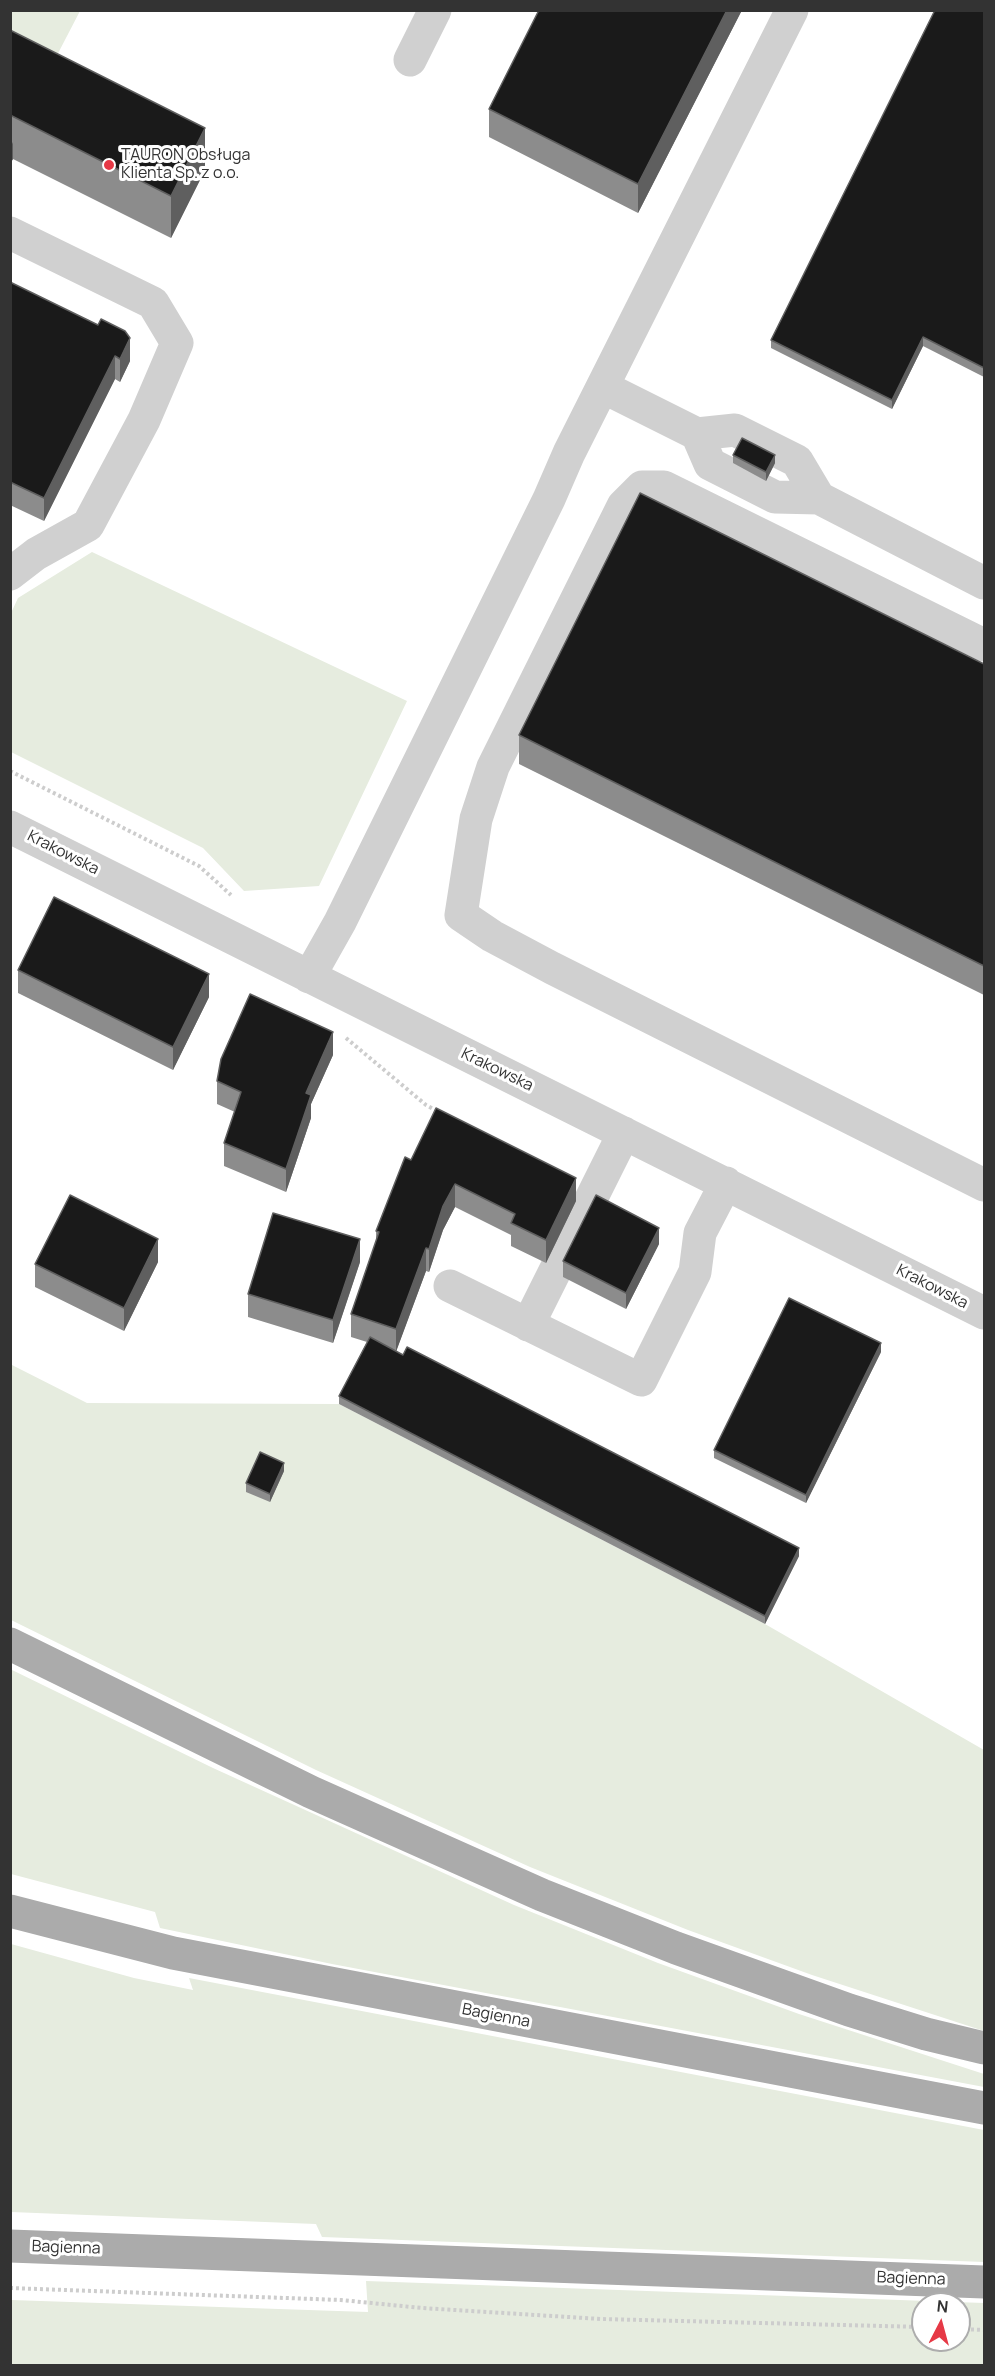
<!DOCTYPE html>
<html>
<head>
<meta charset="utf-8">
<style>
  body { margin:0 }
  #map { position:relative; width:995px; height:2376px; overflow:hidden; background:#fff; font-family:Manrope,sans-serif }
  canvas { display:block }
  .frame { position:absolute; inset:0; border:12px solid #333; pointer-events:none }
  .north { position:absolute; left:911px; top:2292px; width:60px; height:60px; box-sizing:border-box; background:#fff; border:2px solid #adadad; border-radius:50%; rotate:6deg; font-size:16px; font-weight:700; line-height:24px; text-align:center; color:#333 }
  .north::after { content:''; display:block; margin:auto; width:21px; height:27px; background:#e63946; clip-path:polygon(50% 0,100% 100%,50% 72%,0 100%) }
</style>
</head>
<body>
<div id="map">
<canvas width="995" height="2376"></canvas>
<div class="frame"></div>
<div class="north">N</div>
</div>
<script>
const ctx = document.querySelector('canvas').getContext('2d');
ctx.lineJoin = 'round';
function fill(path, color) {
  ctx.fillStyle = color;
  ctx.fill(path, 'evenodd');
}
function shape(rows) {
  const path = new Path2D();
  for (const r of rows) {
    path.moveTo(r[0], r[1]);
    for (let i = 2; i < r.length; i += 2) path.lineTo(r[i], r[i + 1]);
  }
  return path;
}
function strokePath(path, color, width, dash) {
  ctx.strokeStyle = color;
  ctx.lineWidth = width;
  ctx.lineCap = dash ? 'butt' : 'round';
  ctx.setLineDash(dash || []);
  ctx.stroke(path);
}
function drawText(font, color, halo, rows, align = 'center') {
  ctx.font = font + ' Manrope,sans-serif';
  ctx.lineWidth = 6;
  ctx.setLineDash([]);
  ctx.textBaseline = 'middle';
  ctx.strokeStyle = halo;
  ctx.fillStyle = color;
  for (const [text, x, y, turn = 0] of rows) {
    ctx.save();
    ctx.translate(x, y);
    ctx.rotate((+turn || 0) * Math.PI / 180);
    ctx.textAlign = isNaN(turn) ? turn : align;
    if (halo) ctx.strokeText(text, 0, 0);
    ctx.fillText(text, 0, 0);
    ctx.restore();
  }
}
const green = shape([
  [10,11,80,11,40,88,11,73],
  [92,552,407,701,319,886,244,891,203,848,11,752,11,613,18,598],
  [10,1364,87,1403,339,1404,765,1624,984,1750,984,2031,812,1975,688,1930,530,1867,316,1770,11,1620],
  [10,1669,213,1768,514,1905,658,1963,799,2014,984,2074,984,2087,332,1964,160,1928,155,1912,11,1874],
  [11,1944,134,1978,193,1990,189,1978,984,2130,984,2262,322,2237,316,2224,11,2212],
  [366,2281,984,2303,984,2365,11,2365,11,2300,368,2312],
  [923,2304,959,2304,959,2340,923,2340]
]);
const path = shape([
  [10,771,199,866,231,895],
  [346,1038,426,1105,439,1112],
  [10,2288,341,2300,422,2308,601,2319,923,2327],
  [959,2329,984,2330]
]);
const minor = shape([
  [410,60,435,10],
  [10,233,153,303,177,343,144,420,88,525,36,554,10,574],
  [603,387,697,434,735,430,797,461,819,498],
  [697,434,710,464,775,497,819,498,984,583],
  [984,645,664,487,642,487,623,506,493,767,476,819,461,915,492,936,552,968,984,1185],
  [10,827,984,1313],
  [309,977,340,922,549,499,569,453,792,10],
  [450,1286,641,1380,695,1272,700,1233,726,1183],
  [528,1325,624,1133]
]);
const major = shape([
  [10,1644,311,1792,542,1895,676,1948,849,2010,926,2034,984,2048],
  [10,1911,173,1953,984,2108],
  [10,2246,984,2282]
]);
const wall = shape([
  [539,10,742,10,638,213,489,137,489,109],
  [984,10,984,377,923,346,892,409,771,348,771,340],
  [10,30,205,170,171,238,13,159,10,164],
  [10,282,130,361,120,382,115,379,44,521,10,505],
  [733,455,775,463,766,481,733,463],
  [984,664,984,995,519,764,519,735],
  [18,970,209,997,173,1070,18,993],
  [333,1055,311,1104,311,1118,286,1192,224,1166,224,1143,235,1112,217,1104,217,1081],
  [411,1160,576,1201,546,1263,511,1246,511,1235,455,1207,443,1230,429,1272,426,1271,396,1351,799,1556,765,1624,339,1404,339,1396,367,1342,351,1337,351,1314,376,1241,376,1231],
  [659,1244,626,1309,563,1277,563,1261],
  [158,1262,124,1331,35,1287,35,1264],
  [360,1262,333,1343,248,1317,248,1294],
  [881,1352,806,1503,714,1458,714,1450],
  [284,1471,270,1502,246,1492,246,1483]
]);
const shadedWall = shape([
  [727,10,742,10,638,213,638,184],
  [205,128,205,170,171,238,171,196],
  [13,142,13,159,10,164,10,148],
  [923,337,923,346,892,409,892,400],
  [130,338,130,361,120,382,120,359],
  [115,356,115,379,44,521,44,498],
  [775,455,775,463,766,481,766,472],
  [209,974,209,997,173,1070,173,1047],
  [333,1032,333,1055,311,1104,311,1118,286,1192,286,1169,306,1093],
  [576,1178,576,1201,546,1263,546,1240],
  [455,1184,455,1207,443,1230,429,1272,429,1249,443,1206],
  [659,1228,659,1244,626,1309,626,1293],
  [158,1239,158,1262,124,1331,124,1308],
  [360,1239,360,1262,333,1343,333,1320],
  [426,1248,426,1271,396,1352,396,1329],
  [881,1343,881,1352,806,1503,806,1495],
  [284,1463,284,1471,270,1502,270,1494],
  [799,1548,799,1556,765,1624,765,1616]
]);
const building = shape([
  [539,10,727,10,638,184,489,109,539,10],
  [935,10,984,10,984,368,923,337,892,400,771,340,935,10],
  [10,30,205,128,171,196,10,115,10,30],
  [10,282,98,325,101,319,125,331,130,338,120,359,115,356,44,498,10,482,10,282],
  [742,438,775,455,766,472,733,455,742,438],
  [640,493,984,664,984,966,519,735,640,493],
  [54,897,209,974,173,1047,18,970,54,897],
  [250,994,333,1032,306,1093,311,1095,286,1169,224,1143,241,1092,217,1081,221,1059,250,994],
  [436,1108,576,1178,546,1240,511,1223,515,1214,455,1184,443,1206,429,1249,426,1248,396,1329,351,1314,379,1232,376,1231,405,1157,411,1160,436,1108],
  [70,1195,158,1239,124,1308,35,1264,70,1195],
  [596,1195,659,1228,626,1293,563,1261,596,1195],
  [273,1213,360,1239,333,1320,248,1294,273,1213],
  [789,1298,881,1343,806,1495,714,1450,789,1298],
  [370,1337,403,1355,407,1347,799,1548,765,1616,339,1396,370,1337],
  [260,1452,284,1463,270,1494,246,1483,260,1452]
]);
const markers = [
  [109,165,6,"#e63946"]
];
const poiNames = [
  ["TAURON Obsługa",121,156],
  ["Klienta Sp. z o.o.",121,174]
];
const streetNames = [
  ["Krakowska",63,853,27],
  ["Krakowska",497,1070,26],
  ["Krakowska",932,1287,27],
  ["Bagienna",496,2016,11],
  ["Bagienna",66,2248,2],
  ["Bagienna",911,2279,2]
];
fill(green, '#e6ecdf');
strokePath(path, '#cdcdcd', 4, [3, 3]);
strokePath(minor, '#d0d0d0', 33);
strokePath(major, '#ababab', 33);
fill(wall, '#8c8c8c');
fill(shadedWall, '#5f5f5f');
fill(building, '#1a1a1a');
strokePath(building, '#5f5f5f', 1.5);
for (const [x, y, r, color] of markers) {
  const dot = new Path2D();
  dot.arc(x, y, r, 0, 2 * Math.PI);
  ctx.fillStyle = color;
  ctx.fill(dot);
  strokePath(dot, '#fff', 2);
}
drawText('16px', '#333', '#fff', poiNames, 'left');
drawText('16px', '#333', '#fff', streetNames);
</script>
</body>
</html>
